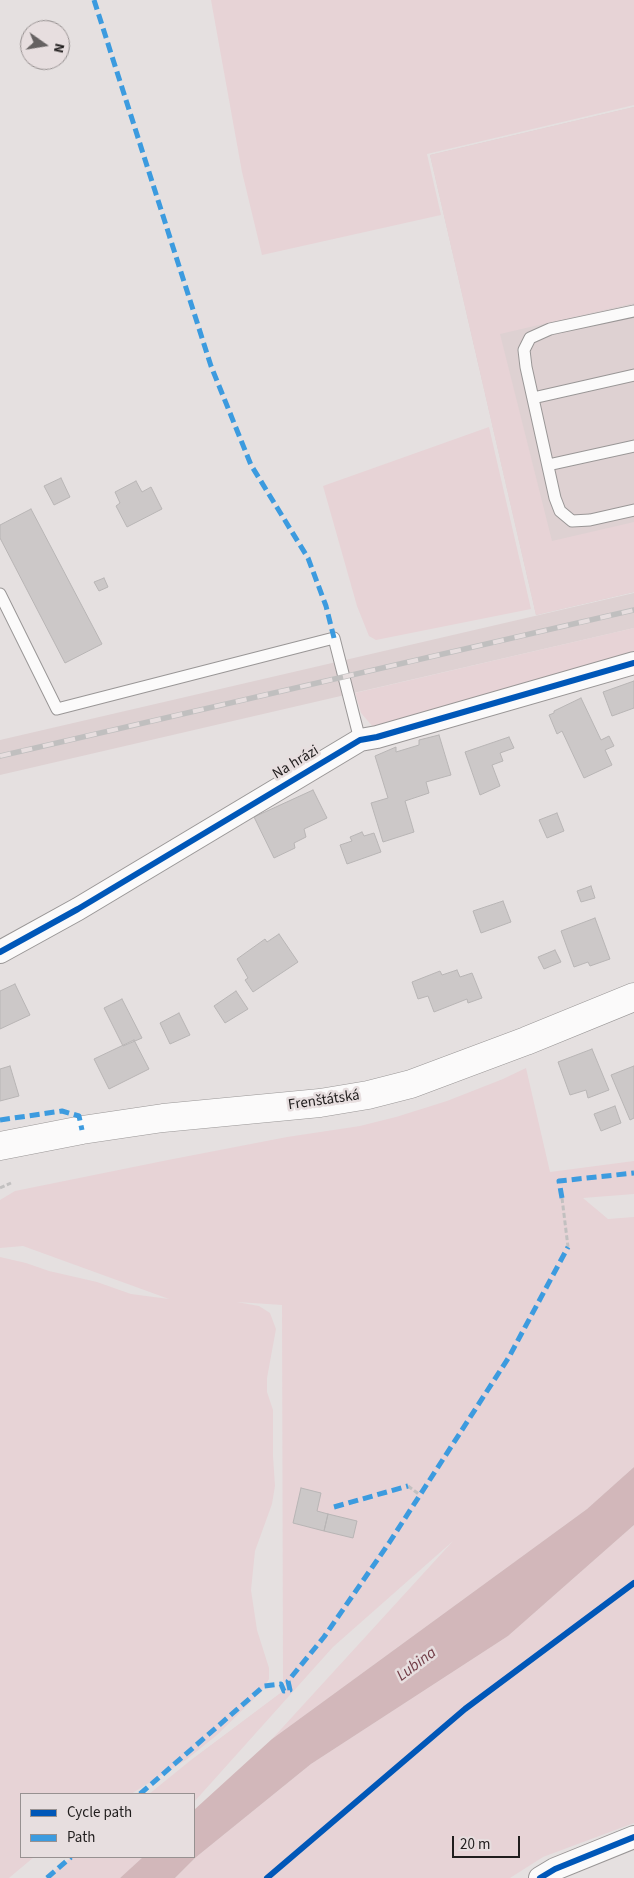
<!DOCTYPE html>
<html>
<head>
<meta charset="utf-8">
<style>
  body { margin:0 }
  #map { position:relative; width:634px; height:1878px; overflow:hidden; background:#e5e0e0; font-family:"Source Sans 3",sans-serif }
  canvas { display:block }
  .legend { position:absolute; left:20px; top:1793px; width:175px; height:65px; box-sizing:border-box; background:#e7dedf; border:1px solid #979191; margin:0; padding:6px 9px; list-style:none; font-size:15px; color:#201d1d }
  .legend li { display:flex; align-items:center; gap:10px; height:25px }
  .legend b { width:25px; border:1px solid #979191 }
  .north { position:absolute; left:20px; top:20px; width:50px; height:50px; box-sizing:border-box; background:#e7dedf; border:1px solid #979191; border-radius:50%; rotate:103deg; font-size:14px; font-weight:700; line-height:20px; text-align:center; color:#201d1d }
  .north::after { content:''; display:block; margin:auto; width:18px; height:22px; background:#656161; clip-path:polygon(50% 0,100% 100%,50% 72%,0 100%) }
  .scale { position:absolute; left:452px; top:1836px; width:68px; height:22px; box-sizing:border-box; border:2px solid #201d1d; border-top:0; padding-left:6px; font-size:15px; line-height:18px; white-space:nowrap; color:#201d1d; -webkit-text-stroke:4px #e7dedf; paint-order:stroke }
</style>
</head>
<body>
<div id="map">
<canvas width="634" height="1878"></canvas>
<ul class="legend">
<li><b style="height:6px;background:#0057b8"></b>Cycle path</li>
<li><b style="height:6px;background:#3c9bdf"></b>Path</li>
</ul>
<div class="north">N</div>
<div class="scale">20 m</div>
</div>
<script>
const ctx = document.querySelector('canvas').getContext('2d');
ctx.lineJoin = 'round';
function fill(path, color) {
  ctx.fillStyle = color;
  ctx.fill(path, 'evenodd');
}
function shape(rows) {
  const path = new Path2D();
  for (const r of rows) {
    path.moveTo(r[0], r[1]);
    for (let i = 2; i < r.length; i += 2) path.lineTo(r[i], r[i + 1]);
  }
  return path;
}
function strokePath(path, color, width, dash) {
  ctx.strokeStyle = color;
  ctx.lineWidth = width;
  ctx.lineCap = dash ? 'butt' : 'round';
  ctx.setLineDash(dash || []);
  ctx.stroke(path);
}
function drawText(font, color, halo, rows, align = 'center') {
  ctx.font = font + ' "Source Sans 3",sans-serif';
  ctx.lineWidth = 5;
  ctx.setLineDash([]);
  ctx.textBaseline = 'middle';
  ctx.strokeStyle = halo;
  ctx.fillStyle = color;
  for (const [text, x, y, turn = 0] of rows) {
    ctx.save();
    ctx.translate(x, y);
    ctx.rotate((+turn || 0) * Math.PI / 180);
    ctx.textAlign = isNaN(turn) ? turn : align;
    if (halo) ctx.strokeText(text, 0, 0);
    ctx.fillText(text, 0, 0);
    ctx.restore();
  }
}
const built = shape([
  [634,107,634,592,536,615,430,155],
  [634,593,634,628,0,775,0,740]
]);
const green = shape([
  [211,0,634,0,634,105,427,154,441,215,262,255,242,172],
  [634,107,634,303,500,334,552,541,634,522,634,592,536,615,430,155],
  [489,427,531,609,376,640,369,636,357,606,323,486],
  [634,628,634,657,374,728,361,713,355,693],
  [526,1068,550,1172,634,1161,634,1194,583,1198,608,1219,634,1217,634,1467,587,1509,272,1739,453,1541,333,1647,194,1802,194,1794,149,1794,191,1760,287,1688,283,1680,282,1305,237,1302,259,1306,270,1313,276,1329,267,1378,267,1392,273,1410,273,1456,275,1486,272,1504,255,1551,251,1590,257,1630,269,1668,269,1679,261,1692,217,1735,186,1760,131,1794,21,1794,21,1857,34,1857,9,1878,0,1878,0,1257,26,1263,49,1271,97,1282,131,1294,169,1299,23,1246,0,1248,0,1200,15,1191,168,1160,287,1137,360,1126,396,1117,447,1101,503,1079],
  [634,1525,634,1823,543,1857,510,1878,175,1878,195,1858,311,1764,508,1636],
  [72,1857,143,1857,120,1878,45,1878]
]);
const water = shape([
  [634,1467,634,1525,508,1636,311,1764,195,1858,175,1878,120,1878,143,1857,194,1857,194,1810,272,1739,587,1509]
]);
const building = shape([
  [61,478,70,497,54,505,44,486,61,478],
  [136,481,142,492,151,487,162,509,127,527,116,506,120,503,115,492,136,481],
  [31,509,102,644,65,663,0,538,0,525,31,509],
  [104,578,108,587,99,591,94,582,104,578],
  [634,681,634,708,612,716,603,692,634,681],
  [581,698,601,740,609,736,614,746,605,750,612,765,584,778,562,731,557,734,549,715,554,713,554,711,581,698],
  [439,735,451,775,426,782,429,793,405,801,414,832,383,842,371,803,388,798,375,756,396,747,396,752,419,745,419,740,439,735],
  [509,737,514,748,500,753,503,761,492,765,500,786,480,795,465,752,509,737],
  [313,790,327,818,304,829,306,837,294,843,295,848,274,858,254,817,313,790],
  [557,813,564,831,547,838,539,820,557,813],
  [362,832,364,836,374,833,381,852,347,864,340,845,352,841,350,837,362,832],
  [591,886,595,898,581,902,577,891,591,886],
  [503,901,511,922,481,933,473,911,503,901],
  [595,918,610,959,590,966,588,962,574,967,561,931,595,918],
  [279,934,298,962,253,992,245,980,248,978,237,959,265,939,267,942,279,934],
  [555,950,561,962,544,969,538,957,555,950],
  [457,970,460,977,472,973,482,998,468,1003,467,999,434,1012,428,996,418,999,412,982,440,971,442,975,457,970],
  [15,984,30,1015,0,1029,0,991,15,984],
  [236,991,248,1009,225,1023,214,1006,236,991],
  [122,999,142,1038,123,1046,104,1008,122,999],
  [179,1013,190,1035,170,1044,160,1023,179,1013],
  [134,1040,149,1069,109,1089,94,1059,134,1040],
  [592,1049,609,1090,588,1098,586,1090,570,1095,558,1062,592,1049],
  [10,1066,19,1096,0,1101,0,1069,10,1066],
  [634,1066,634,1118,630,1120,611,1075,634,1066],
  [615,1106,621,1123,601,1131,594,1114,615,1106],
  [301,1488,321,1493,317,1511,328,1514,324,1531,293,1523,301,1488],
  [328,1514,357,1521,353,1538,324,1531,328,1514]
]);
const path = shape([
  [0,1188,11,1183],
  [562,1198,568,1247],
  [408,1486,420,1495]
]);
const lane = shape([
  [634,311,550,329,530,338,524,350,526,367,555,498,560,511,572,521,590,520,634,510],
  [533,398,634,375],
  [548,465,634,446],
  [0,594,57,709,334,638,360,740]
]);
const street = shape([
  [0,952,78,909,360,740,377,737,634,663],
  [540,1878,555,1869,634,1837]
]);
const secondary = shape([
  [0,1146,82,1130,163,1118,320,1103,368,1095,411,1084,526,1041,634,997]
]);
const rail = shape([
  [0,756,634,610]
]);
const quiet = shape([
  [94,0,211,366,251,465,308,558,326,606,334,638],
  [0,1120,62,1111,79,1116,82,1130],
  [562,1198,559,1181,634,1173],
  [334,1507,408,1486],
  [140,1794,264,1686,281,1684,284,1691,290,1690,288,1681,324,1637,389,1543,509,1357,568,1247],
  [47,1878,71,1857]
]);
const cycleway = shape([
  [0,952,78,909,360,740,377,737,634,663],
  [267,1878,465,1709,634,1583],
  [540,1878,555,1869,634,1837]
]);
const streetNames = [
  ["Na hrázi",296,763,-31],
  ["Frenštátská",324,1101,-8]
];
const waterNames = [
  ["Lubina",417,1665,-37]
];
fill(built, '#ded1d2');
fill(green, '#e7d3d6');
fill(water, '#d2b7ba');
fill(building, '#ccc8c8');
strokePath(building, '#b8b5b5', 1);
strokePath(lane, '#999696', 13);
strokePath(street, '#999696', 24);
strokePath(secondary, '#999696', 29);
strokePath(path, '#c2c0c0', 3, [5, 2.5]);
strokePath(lane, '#fbfafa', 11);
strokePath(street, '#fbfafa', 22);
strokePath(secondary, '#fbfafa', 28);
strokePath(rail, '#c0bfbf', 5.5);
strokePath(rail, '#e7dedf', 4, [11]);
strokePath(quiet, '#3c9bdf', 5, [10, 5]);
strokePath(cycleway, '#0057b8', 6);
drawText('15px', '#201d1d', '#e7dedf', streetNames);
drawText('italic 16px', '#723d47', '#e7dedf', waterNames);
</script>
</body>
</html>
